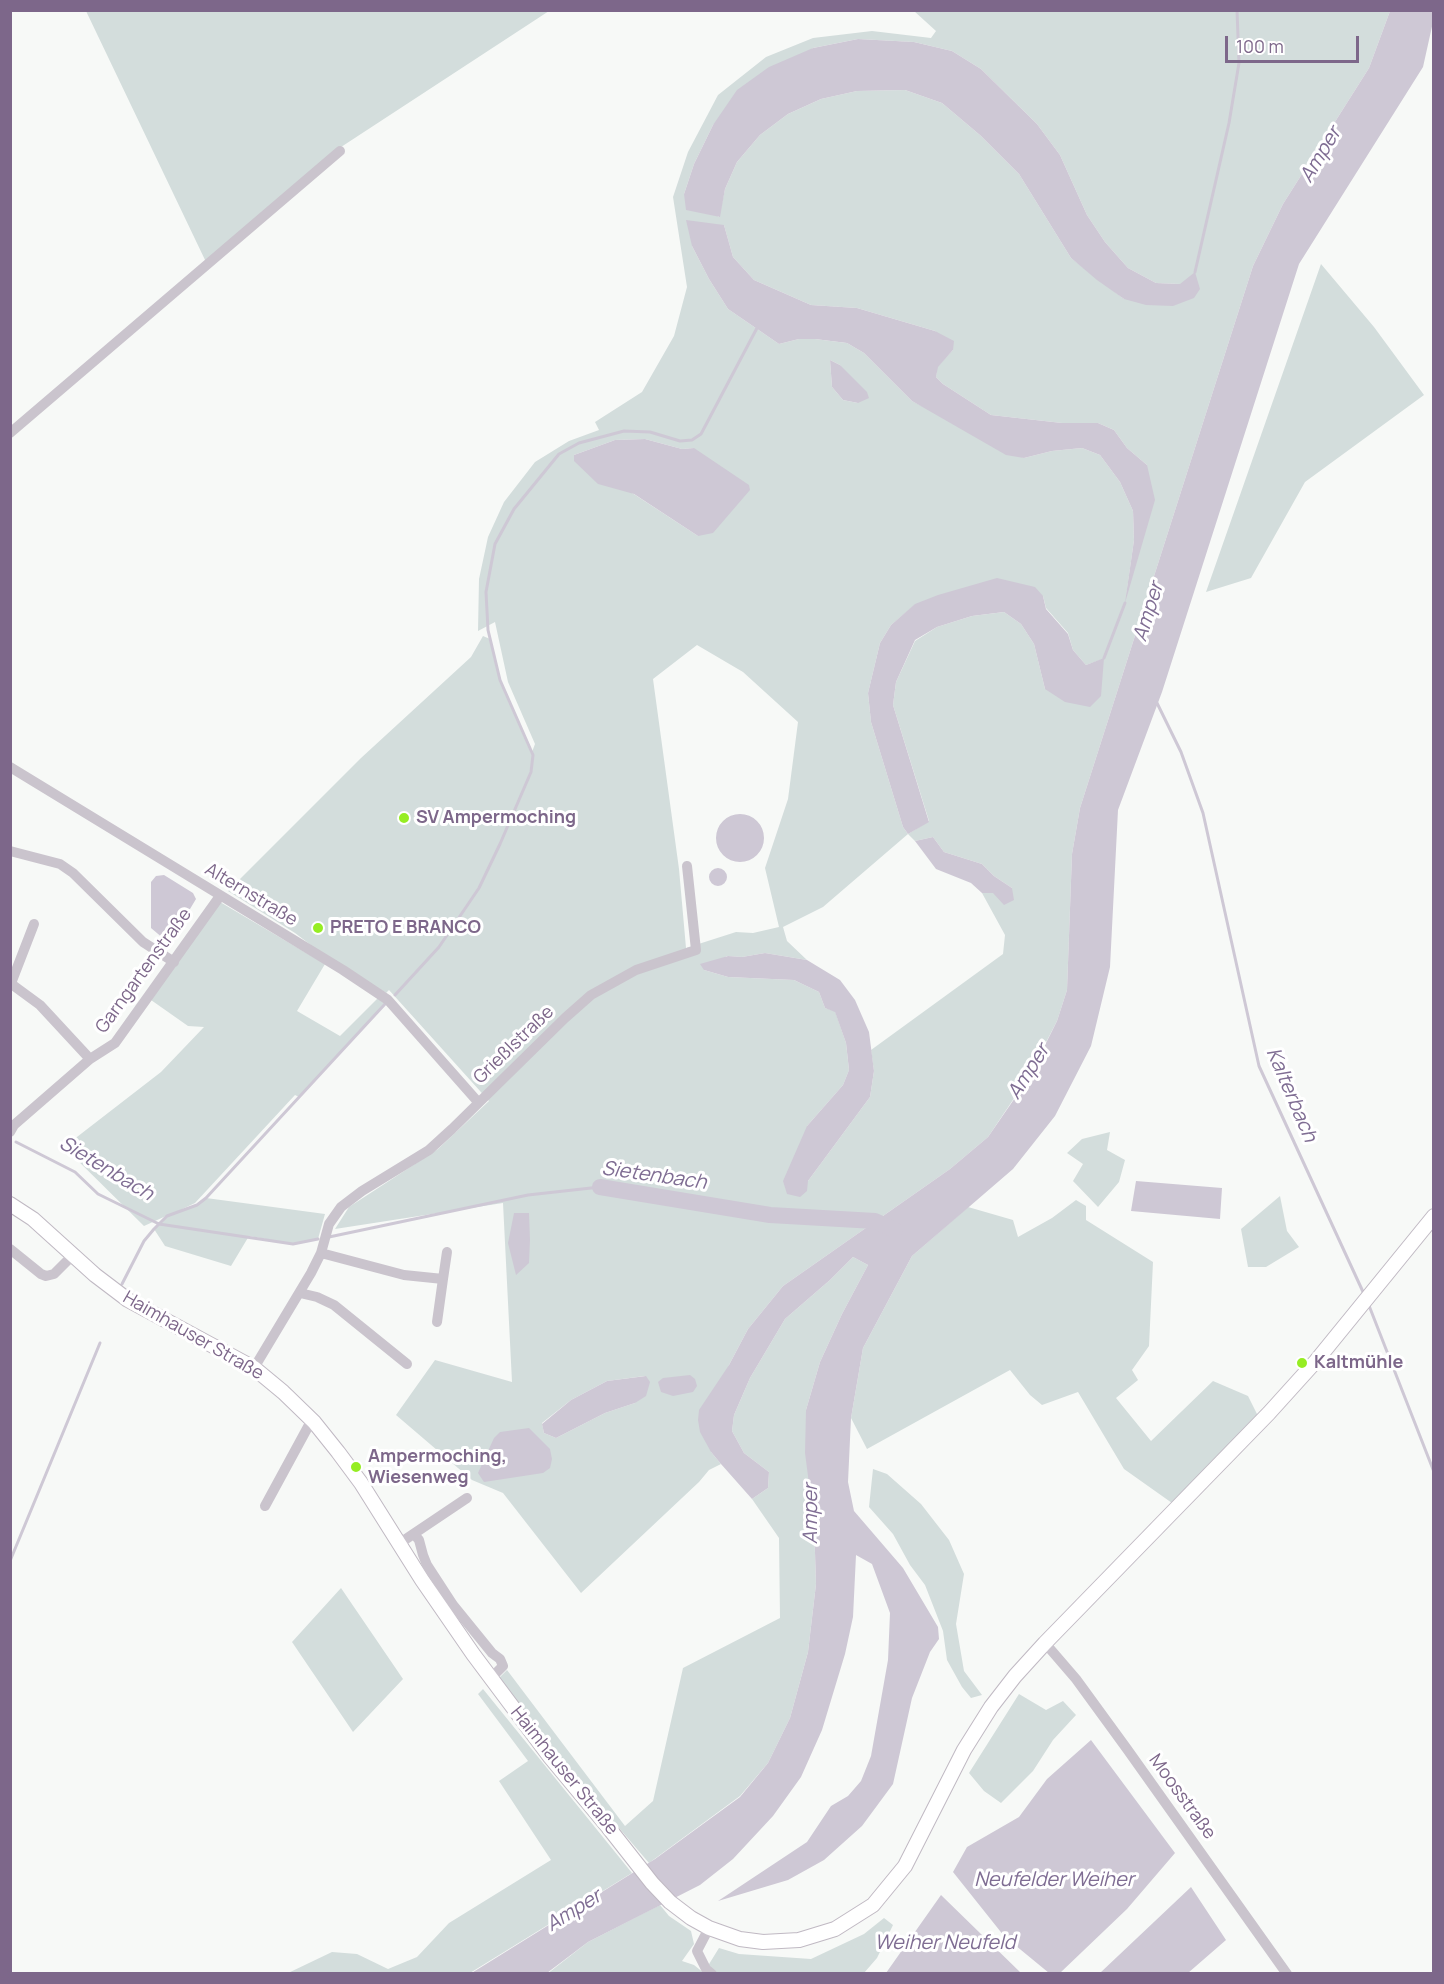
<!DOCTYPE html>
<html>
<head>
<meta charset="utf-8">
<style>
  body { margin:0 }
  #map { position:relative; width:1444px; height:1984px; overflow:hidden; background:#f7f9f7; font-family:Manrope,sans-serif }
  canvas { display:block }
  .frame { position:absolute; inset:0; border:12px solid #7d678a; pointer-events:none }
  .scale { position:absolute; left:1225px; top:36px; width:134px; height:27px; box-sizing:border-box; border:3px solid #7d678a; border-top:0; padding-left:8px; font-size:18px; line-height:21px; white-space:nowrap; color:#7d678a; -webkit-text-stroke:4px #fff; paint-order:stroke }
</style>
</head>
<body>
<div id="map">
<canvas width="1444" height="1984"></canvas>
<div class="frame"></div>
<div class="scale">100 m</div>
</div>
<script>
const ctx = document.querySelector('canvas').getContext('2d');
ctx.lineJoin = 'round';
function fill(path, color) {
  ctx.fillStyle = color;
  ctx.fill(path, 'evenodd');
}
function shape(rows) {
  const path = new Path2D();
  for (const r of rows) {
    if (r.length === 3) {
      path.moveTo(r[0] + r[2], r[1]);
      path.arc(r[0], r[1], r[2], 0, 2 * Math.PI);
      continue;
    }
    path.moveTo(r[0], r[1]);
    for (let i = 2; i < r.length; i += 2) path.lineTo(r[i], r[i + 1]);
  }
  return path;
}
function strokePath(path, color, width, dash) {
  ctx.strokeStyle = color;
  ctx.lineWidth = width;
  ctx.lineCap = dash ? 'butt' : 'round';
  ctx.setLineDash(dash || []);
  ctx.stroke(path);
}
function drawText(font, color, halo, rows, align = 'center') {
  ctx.font = font + ' Manrope,sans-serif';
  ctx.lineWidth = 6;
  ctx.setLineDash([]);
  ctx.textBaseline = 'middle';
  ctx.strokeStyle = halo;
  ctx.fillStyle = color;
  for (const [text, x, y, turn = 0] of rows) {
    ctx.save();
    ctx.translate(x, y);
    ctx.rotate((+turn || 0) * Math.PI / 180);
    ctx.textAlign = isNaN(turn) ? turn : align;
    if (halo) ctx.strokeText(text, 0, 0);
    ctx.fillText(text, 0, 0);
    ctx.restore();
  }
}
const green = shape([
  [86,11,549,11,338,149,206,262],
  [914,11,1390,11,1369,68,1283,204,1253,266,1080,808,1072,854,1067,990,1057,1021,1027,1079,988,1137,950,1169,783,1286,748,1329,729,1365,711,1452,721,1464,709,1470,699,1482,581,1593,503,1493,472,1480,396,1415,435,1360,512,1382,503,1203,335,1229,349,1207,438,1149,489,1101,389,990,386,993,320,952,295,933,228,891,361,758,471,657,483,636,490,639,500,680,532,752,535,744,508,682,495,622,478,631,479,579,488,537,504,502,535,462,569,441,599,430,595,422,642,392,674,336,687,287,673,197,688,152,718,95,766,57,813,38,872,31,931,38,936,31],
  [858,39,914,42,952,51,981,69,1037,124,1060,155,1087,215,1105,242,1128,268,1156,283,1180,284,1124,299,1071,258,1019,174,981,136,942,103,905,90,857,91,821,99,788,114,760,135,737,162,725,189,719,217,684,194,694,164,713,125,813,48],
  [724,225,733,257,754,280,811,305,857,308,935,331,953,350,937,367,936,377,943,384,991,415,1062,423,1098,423,1114,430,1127,448,1147,465,1126,597,1134,540,1133,511,1120,482,1100,455,1082,448,1052,451,1024,458,912,401,864,353,847,343,815,339,799,339,779,344,728,309,709,279,692,246],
  [830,360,840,365,858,403,843,400,832,387],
  [645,439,682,449,694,448,698,536,574,455,615,440],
  [1043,596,1046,608,1068,633,1073,650,1086,665,1103,659,1045,689,1034,644,1021,624,1004,612,972,616,937,627,915,641,896,682,893,705,929,821,908,834,903,827,871,722,868,693,880,643,891,625,916,604],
  [697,645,743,672,798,722,788,799,765,868,779,927,753,933,736,932,686,948,679,869,653,679],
  [908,834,915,841,933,837,944,852,982,864,994,876,1012,888,993,893,982,893,1005,935,1003,954,871,1050,874,1071,870,1097,808,1181,807,1126,843,1085,849,1070,846,1043,835,1011,825,1008,819,992,794,980,728,977,704,970,727,956,742,957,765,953,807,960,787,941,783,927,823,907],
  [645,1376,635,1403,605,1413,556,1438,544,1433,542,1423,571,1400,607,1381],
  [1321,264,1374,327,1424,395,1305,482,1251,578,1206,592],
  [220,902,325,964,297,1011,340,1036,379,997,385,1004,299,1097,295,1095,195,1203,174,1213,197,1205,206,1198,325,1214,318,1239,294,1244,249,1236,231,1266,165,1246,154,1229,166,1216,144,1226,64,1147,161,1072,204,1027,188,1026,151,1000],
  [1110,1132,1107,1150,1125,1160,1119,1182,1098,1207,1073,1181,1083,1164,1067,1153,1082,1139],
  [1280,1196,1287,1231,1299,1247,1266,1267,1248,1267,1241,1229],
  [1076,1200,1086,1206,1086,1220,1153,1262,1149,1346,1132,1370,1138,1380,1116,1398,1151,1441,1213,1381,1248,1396,1259,1418,1172,1503,1124,1469,1078,1392,1042,1405,1030,1395,1010,1370,867,1449,851,1418,863,1348,912,1256,968,1207,1013,1220,1018,1237,1052,1218],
  [853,1257,868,1265,842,1314,820,1362,806,1410,814,1522,816,1584,808,1652,790,1718,768,1763,740,1796,649,1863,566,1766,499,1678,507,1670,625,1826,653,1801,683,1668,780,1618,779,1538,752,1499,768,1488,769,1472,744,1453,732,1431,734,1415,750,1378,785,1319,830,1280],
  [873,1469,887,1474,921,1504,949,1540,964,1574,956,1624,964,1671,982,1695,971,1698,962,1687,947,1660,943,1631,925,1585,910,1565,893,1534,869,1507],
  [341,1588,403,1679,353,1732,292,1642],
  [483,1689,632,1873,470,1973,286,1974,332,1952,357,1954,388,1969,417,1957,449,1923,551,1860,499,1781,528,1761,478,1694],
  [1019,1694,1046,1710,1063,1701,1076,1715,1053,1740,1033,1771,1001,1803,984,1791,969,1773],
  [660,1905,669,1916,691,1931,694,1944,682,1961,694,1965,704,1973,547,1974,588,1942],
  [884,1918,893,1925,877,1958,864,1973,714,1974,706,1969,719,1948,739,1954,811,1959,864,1934]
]);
const water = shape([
  [1390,11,1433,11,1433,22,1423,67,1299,264,1162,692,1118,810,1110,967,1091,1046,1055,1116,1013,1169,912,1256,863,1348,851,1418,848,1482,854,1511,903,1568,938,1627,939,1639,930,1652,912,1698,893,1784,862,1826,824,1860,788,1880,718,1901,807,1842,831,1806,848,1796,861,1781,871,1756,888,1660,890,1613,872,1564,856,1555,853,1617,845,1654,822,1730,801,1777,773,1816,733,1859,700,1885,588,1942,547,1973,470,1974,655,1859,740,1797,768,1763,790,1718,808,1652,816,1584,814,1522,805,1453,806,1410,820,1362,842,1314,868,1265,853,1257,830,1280,785,1319,750,1378,734,1415,732,1431,744,1453,769,1472,768,1488,752,1499,721,1464,711,1452,700,1432,698,1420,699,1410,729,1365,748,1329,783,1286,950,1169,988,1137,1028,1079,1057,1021,1067,990,1072,854,1080,808,1253,266,1283,204,1369,68],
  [858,39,914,42,952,51,981,69,1037,124,1060,155,1087,215,1105,242,1128,268,1156,283,1180,284,1195,272,1200,289,1194,298,1173,306,1146,305,1124,299,1097,280,1071,258,1019,174,981,136,942,103,905,90,857,91,821,99,788,114,760,135,737,162,725,189,720,217,686,210,684,194,694,164,713,125,737,90,769,67,813,48],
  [686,220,724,225,733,257,754,280,811,305,857,308,935,331,954,341,953,350,938,367,936,377,943,384,991,415,1062,423,1098,423,1114,430,1127,448,1147,465,1155,500,1125,603,1134,540,1133,511,1120,482,1100,455,1082,448,1052,451,1024,458,1006,455,912,401,864,353,847,343,815,339,799,339,779,344,728,309,709,279,692,246],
  [830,360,840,365,867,392,869,398,858,403,843,400,832,387],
  [645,439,682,449,694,448,749,485,750,490,713,533,698,536,634,494,598,484,574,461,574,455,615,440],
  [997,578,1035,587,1043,596,1046,609,1068,634,1073,650,1086,665,1104,658,1101,696,1090,707,1065,702,1045,689,1034,644,1021,624,1004,612,972,616,937,627,915,640,896,682,893,705,929,822,908,834,903,827,871,722,868,693,880,643,891,625,915,604,938,595],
  [740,838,24],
  [933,837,944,852,982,864,994,876,1012,888,1014,900,1004,905,993,893,982,893,971,883,936,869,915,841],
  [718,877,9],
  [164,875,193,893,196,899,175,934,164,939,151,928,151,882,156,876],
  [765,953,807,960,840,980,855,1000,869,1032,874,1071,870,1097,808,1181,807,1191,800,1197,787,1194,783,1181,807,1126,843,1085,849,1070,846,1043,835,1012,825,1008,819,992,794,980,728,977,704,970,700,964,728,956,742,957],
  [1136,1181,1222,1188,1220,1219,1131,1211],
  [514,1213,529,1213,530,1240,529,1263,516,1275,508,1243],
  [690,1375,695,1379,697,1386,693,1392,673,1396,661,1392,658,1382,663,1378],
  [646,1376,650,1382,646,1396,635,1403,605,1413,556,1438,544,1433,542,1424,571,1400,607,1381],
  [529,1428,550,1449,552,1459,550,1468,543,1473,484,1482,478,1473,494,1438,500,1432],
  [1091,1740,1175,1853,1127,1909,1060,1973,1049,1973,1004,1936,953,1872,967,1847,1019,1817,1047,1779],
  [1191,1887,1226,1940,1188,1973,1100,1973],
  [941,1895,1021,1973,886,1973]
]);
const stream = shape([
  [1195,272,1229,123,1239,63,1237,10],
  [1104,658,1125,603],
  [1157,703,1181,752,1203,813,1259,1066,1364,1294],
  [395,995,439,947,479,888,500,844,531,772,533,755,500,680,488,630,486,592,495,544,514,509,559,454,579,443,624,431,650,432,680,441,692,440,701,434,757,328],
  [16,1142,75,1172,98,1194,159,1224,293,1244,318,1239],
  [329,1237,528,1195,600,1187],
  [122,1284,144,1241,154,1229,167,1216,197,1205,206,1198,385,1004],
  [1368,1303,1434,1472],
  [10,1561,100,1343]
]);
const river = shape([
  [600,1187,770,1215,875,1221,895,1230]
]);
const minor = shape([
  [10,433,340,151],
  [10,767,343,970,388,1000,478,1102],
  [10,851,60,864,73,873,143,942,174,962],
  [10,983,40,1005,90,1059],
  [10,986,34,924],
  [10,1132,14,1125,90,1059,115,1043,220,896],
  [10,1249,41,1274,46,1276,54,1274,73,1255],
  [321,1253,404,1275,443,1279,437,1322],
  [443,1279,447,1252],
  [300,1293,317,1297,334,1305,407,1364],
  [254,1368,311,1273,321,1253,329,1224,341,1207,362,1191,429,1150,452,1129,565,1018,591,995,636,970,696,950,687,866],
  [265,1506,309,1425,314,1422],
  [414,1534,419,1540,423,1555,427,1565,453,1605,492,1653,500,1659,503,1666,491,1678],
  [400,1543,467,1498],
  [1045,1643,1076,1679,1127,1749,1287,1974],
  [709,1928,697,1951,706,1969,712,1974]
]);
const secondary = shape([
  [10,1204,33,1219,95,1275,128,1300,254,1368,283,1392,314,1422,338,1452,361,1483,422,1580,473,1654,550,1757,608,1827,652,1883,670,1902,691,1918,709,1928,740,1939,763,1942,799,1940,835,1929,873,1905,905,1866,964,1750,991,1707,1015,1676,1045,1643,1269,1413,1316,1361,1434,1216]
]);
const markers = [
  [404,818,6,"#96ed23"],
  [318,928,6,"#96ed23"],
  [1302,1363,6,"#96ed23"],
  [356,1467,6,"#96ed23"]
];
const poiNames = [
  ["SV Ampermoching",416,818],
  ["PRETO E BRANCO",330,928],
  ["Kaltmühle",1314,1363],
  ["Ampermoching,",368,1457],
  ["Wiesenweg",368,1478]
];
const streetNames = [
  ["Alternstraße",251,895,31],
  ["Garngartenstraße",144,971,-54],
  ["Grießlstraße",514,1045,-44],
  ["Haimhauser Straße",193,1336,30],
  ["Haimhauser Straße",564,1771,51],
  ["Moosstraße",1182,1797,54]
];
const waterNames = [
  ["Amper",1321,155,-59],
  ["Amper",1149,612,-73],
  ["Amper",1029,1072,-58],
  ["Kalterbach",1291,1095,67],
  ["Sietenbach",106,1169,31],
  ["Sietenbach",654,1176,8],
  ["Amper",811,1514,-90],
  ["Neufelder Weiher",1054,1880],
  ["Amper",574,1911,-32],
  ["Weiher Neufeld",945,1943]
];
fill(green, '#d3dddc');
fill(water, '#cec8d5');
strokePath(stream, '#cec8d5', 3);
strokePath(river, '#cec8d5', 16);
strokePath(secondary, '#c0b9c3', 16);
strokePath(minor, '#cac4cd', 10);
strokePath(secondary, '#fff', 14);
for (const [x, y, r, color] of markers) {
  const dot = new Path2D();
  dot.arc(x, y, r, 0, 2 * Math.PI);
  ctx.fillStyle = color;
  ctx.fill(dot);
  strokePath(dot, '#fff', 2);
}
drawText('bold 18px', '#7d678a', '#fff', poiNames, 'left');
drawText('18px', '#7d678a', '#fff', streetNames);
drawText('italic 20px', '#7f6d93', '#fff', waterNames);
</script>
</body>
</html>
